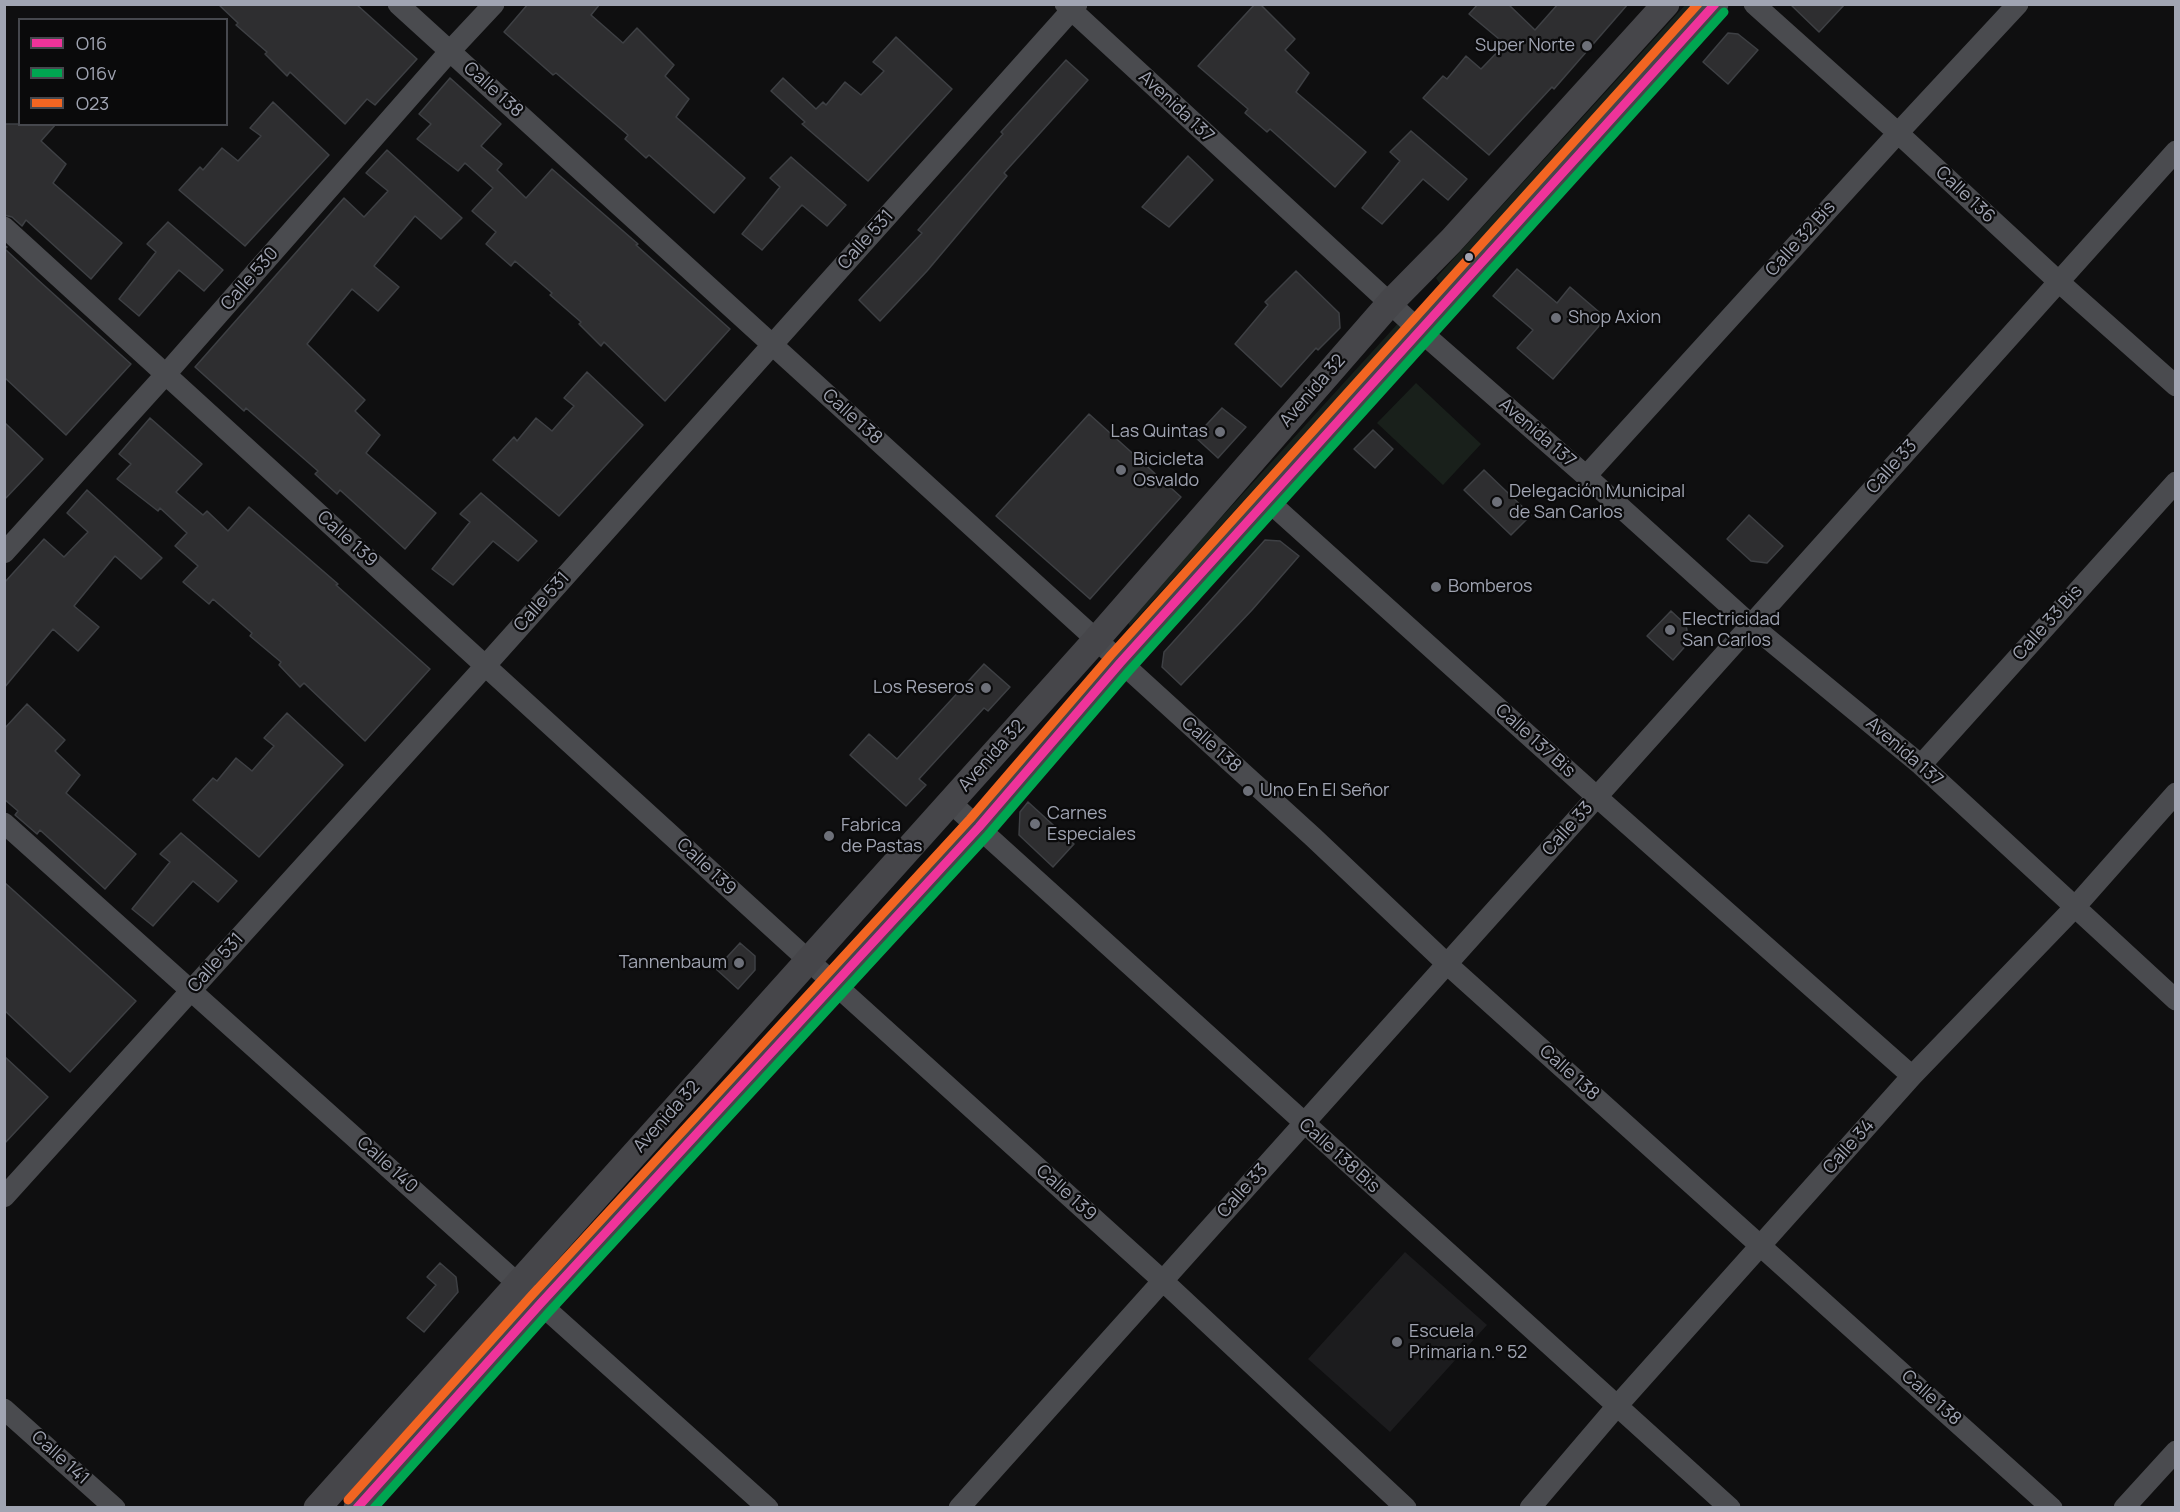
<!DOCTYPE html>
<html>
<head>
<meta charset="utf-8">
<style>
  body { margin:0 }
  #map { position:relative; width:2180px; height:1512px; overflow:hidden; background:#0f0f10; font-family:Manrope,sans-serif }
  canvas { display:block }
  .frame { position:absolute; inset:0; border:6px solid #a0a4b2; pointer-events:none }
  .legend { position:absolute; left:18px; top:18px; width:210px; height:108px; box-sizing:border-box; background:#0a0a0b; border:2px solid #46484e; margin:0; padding:8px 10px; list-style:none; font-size:18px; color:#a0a4b2 }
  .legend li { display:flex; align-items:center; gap:12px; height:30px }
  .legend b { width:30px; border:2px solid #46484e }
</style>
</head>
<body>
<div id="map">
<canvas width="2180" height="1512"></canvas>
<div class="frame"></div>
<ul class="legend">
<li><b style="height:8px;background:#ef339a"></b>O16</li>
<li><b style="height:8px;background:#00a651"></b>O16v</li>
<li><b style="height:8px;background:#f26522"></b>O23</li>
</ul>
</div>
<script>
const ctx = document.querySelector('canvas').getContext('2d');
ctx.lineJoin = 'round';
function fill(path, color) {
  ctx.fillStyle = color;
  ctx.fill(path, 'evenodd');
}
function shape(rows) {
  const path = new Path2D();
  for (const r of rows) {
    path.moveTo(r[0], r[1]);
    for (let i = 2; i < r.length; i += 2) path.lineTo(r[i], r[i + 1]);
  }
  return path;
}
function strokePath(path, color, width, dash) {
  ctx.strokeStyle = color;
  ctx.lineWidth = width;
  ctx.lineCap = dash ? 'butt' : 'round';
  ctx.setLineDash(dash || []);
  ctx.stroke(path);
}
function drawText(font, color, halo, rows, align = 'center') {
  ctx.font = font + ' Manrope,sans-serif';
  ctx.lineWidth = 4.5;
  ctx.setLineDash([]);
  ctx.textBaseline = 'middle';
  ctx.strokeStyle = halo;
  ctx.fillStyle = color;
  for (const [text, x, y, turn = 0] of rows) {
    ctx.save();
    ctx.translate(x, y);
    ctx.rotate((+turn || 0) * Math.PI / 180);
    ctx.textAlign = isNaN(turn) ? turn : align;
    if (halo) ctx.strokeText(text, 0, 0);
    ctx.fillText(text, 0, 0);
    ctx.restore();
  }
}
const built = shape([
  [1405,1252,1487,1325,1390,1432,1308,1359]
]);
const green = shape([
  [1686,4,1694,5,1440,284,1436,278],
  [1402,319,1405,323,1130,626,1127,621],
  [1416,383,1481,444,1443,485,1377,423]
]);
const building = shape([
  [218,4,356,4,417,59,375,105,367,99,345,124,290,72,287,76,265,54,267,52,236,25,238,23,218,4],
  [528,4,600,4,591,15,623,43,637,28,674,65,665,76,689,99,676,117,745,178,714,213,649,155,646,158,625,139,628,135,556,73,553,75,504,32,528,4],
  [1255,4,1260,4,1295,39,1285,50,1309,73,1296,92,1366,152,1335,187,1270,129,1267,132,1245,113,1248,109,1198,66,1255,4],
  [1478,4,1508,4,1535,30,1558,4,1628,4,1554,89,1552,87,1489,155,1423,98,1443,76,1447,79,1466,56,1481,69,1505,44,1469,14,1478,4],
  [1790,4,1845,4,1819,32,1790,4],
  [1728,33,1738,34,1758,50,1728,84,1703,62,1728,33],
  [896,37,952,89,868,181,802,124,805,122,771,91,783,78,816,109,823,102,826,105,845,82,861,95,884,71,873,62,896,37],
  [1066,60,1088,80,1004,173,1007,176,927,271,880,321,859,300,922,233,918,230,1003,134,1001,132,1066,60],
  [450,78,501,124,481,146,502,164,497,170,526,198,552,169,638,244,636,245,730,329,665,401,604,342,601,346,579,324,581,322,550,295,552,293,515,261,511,266,486,244,496,232,472,211,493,188,465,163,458,171,417,139,431,124,419,114,450,78],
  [273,102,329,155,245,246,179,190,200,167,203,170,222,148,238,161,261,136,250,128,273,102],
  [4,124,56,124,41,141,66,164,53,183,122,243,91,279,26,220,22,226,12,217,4,215,4,124],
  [1411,131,1467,179,1448,200,1423,179,1382,224,1362,208,1400,161,1390,152,1411,131],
  [387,150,462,218,441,239,415,216,374,266,399,287,378,311,352,289,307,344,365,400,355,411,380,435,366,453,436,513,405,549,340,490,337,494,315,474,318,471,246,408,244,411,195,367,344,198,364,217,388,191,366,173,387,150],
  [1188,156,1213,180,1169,227,1142,207,1188,156],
  [791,157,846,205,827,226,802,205,762,250,742,234,780,187,770,178,791,157],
  [168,222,223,270,204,291,179,270,139,316,119,299,156,252,147,244,168,222],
  [4,245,7,247,5,249,37,279,131,364,66,435,4,377,4,245],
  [1517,269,1557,303,1570,287,1606,318,1553,379,1517,348,1533,330,1493,296,1517,269],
  [1296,271,1339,313,1340,328,1318,350,1316,348,1281,387,1235,344,1268,305,1265,302,1296,271],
  [587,372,643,425,559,516,493,460,514,437,517,441,536,418,552,431,574,406,564,398,587,372],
  [1222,408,1246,427,1218,458,1195,437,1222,408],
  [1089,414,1181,497,1090,599,996,516,1089,414],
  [150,418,202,464,176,492,203,515,207,511,228,531,249,507,338,584,336,585,430,669,365,741,304,683,300,687,279,665,281,662,250,636,252,633,213,599,209,604,183,582,198,566,175,546,187,533,160,508,158,511,117,479,131,464,119,454,150,418],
  [4,422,43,459,4,500,4,422],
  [1373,430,1393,449,1375,468,1354,449,1373,430],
  [1484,470,1531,515,1511,535,1464,490,1484,470],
  [87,490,162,558,141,579,115,556,74,606,99,627,78,651,53,629,4,688,4,583,44,539,64,557,88,532,67,513,87,490],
  [481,493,537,541,518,561,493,541,453,585,432,569,470,522,460,514,481,493],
  [1749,515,1783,546,1767,563,1751,561,1727,539,1749,515],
  [1265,540,1280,541,1299,556,1252,610,1181,685,1162,667,1164,652,1265,540],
  [1671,611,1686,625,1689,642,1673,660,1647,636,1671,611],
  [984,664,1010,687,988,711,984,708,919,779,926,785,906,806,850,755,869,734,897,759,984,664],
  [27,704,65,740,55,751,80,775,66,793,136,854,105,889,40,830,37,834,15,815,18,811,4,799,4,729,27,704],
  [287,713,343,765,259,857,193,800,213,778,217,781,236,758,252,771,274,746,264,738,287,713],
  [1028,802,1074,844,1053,867,1019,835,1020,812,1028,802],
  [181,833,237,881,218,902,193,881,153,926,132,909,170,862,160,854,181,833],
  [4,882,136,1001,70,1072,4,1010,4,882],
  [740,943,755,956,755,970,738,989,716,969,740,943],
  [4,1056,48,1097,4,1144,4,1056],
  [440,1263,456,1277,458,1292,424,1332,407,1318,436,1285,427,1277,440,1263]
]);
const minor = shape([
  [398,4,1313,837,1447,964,2052,1508],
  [1065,4,1419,330,1586,476,1750,624,1921,765,2176,1000],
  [1754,4,1898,133,2059,282,2176,386],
  [4,227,808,960,1163,1281,1406,1508],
  [1586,476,1898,133,2018,4],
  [1267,500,1597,797,1912,1076],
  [4,553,166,374,450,51,494,4],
  [1921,765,2176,482],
  [950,802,1730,1508],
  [4,823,768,1508],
  [4,1197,486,665,1077,4],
  [4,1409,115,1508],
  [959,1508,2176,151],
  [1530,1508,1617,1406,1912,1076,2075,907,2176,793],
  [2124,1508,2176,1451]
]);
const major = shape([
  [317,1508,1096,640,1390,303,1451,241,1666,4],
  [357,1508,541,1303,979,827,1120,663,1715,4]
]);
const bus1 = shape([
  [357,1508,541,1303,979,827,1120,663,1715,4]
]);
const bus2 = shape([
  [374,1508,550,1311,988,835,1129,671,1724,12]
]);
const bus3 = shape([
  [348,1500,532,1295,970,819,1111,655,1698,4]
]);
const markers = [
  [1587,46,6,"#6d7079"],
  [1469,257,5,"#a0a4b2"],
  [1556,318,6,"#6d7079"],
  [1220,432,6,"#6d7079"],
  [1121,470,6,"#6d7079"],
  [1497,502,6,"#6d7079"],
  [1436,587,6,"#6d7079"],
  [1670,630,6,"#6d7079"],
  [986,688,6,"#6d7079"],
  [1248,791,6,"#6d7079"],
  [1035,824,6,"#6d7079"],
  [829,836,6,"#6d7079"],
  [739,963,6,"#6d7079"],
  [1397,1342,6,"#6d7079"]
];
const poiNames = [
  ["Super Norte",1575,46,"right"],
  ["Shop Axion",1568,318],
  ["Las Quintas",1208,432,"right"],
  ["Bicicleta",1133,460],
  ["Osvaldo",1133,481],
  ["Delegación Municipal",1509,492],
  ["de San Carlos",1509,513],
  ["Bomberos",1448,587],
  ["Electricidad",1682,620],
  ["San Carlos",1682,641],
  ["Los Reseros",974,688,"right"],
  ["Uno En El Señor",1260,791],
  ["Carnes",1047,814],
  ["Especiales",1047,835],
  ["Fabrica",841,826],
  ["de Pastas",841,847],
  ["Tannenbaum",727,963,"right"],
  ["Escuela",1409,1332],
  ["Primaria n.° 52",1409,1353]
];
const streetNames = [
  ["Calle 138",493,90,42],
  ["Avenida 137",1176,107,43],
  ["Calle 136",1965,195,43],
  ["Calle 32 Bis",1801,239,-48],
  ["Calle 531",866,240,-48],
  ["Calle 530",250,279,-49],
  ["Avenida 32",1313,391,-49],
  ["Calle 138",852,417,42],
  ["Avenida 137",1537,433,41],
  ["Calle 33",1892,467,-48],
  ["Calle 139",347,539,42],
  ["Calle 531",542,602,-48],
  ["Calle 33 Bis",2048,623,-48],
  ["Calle 137 Bis",1535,741,42],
  ["Calle 138",1211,745,42],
  ["Avenida 137",1904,752,41],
  ["Avenida 32",992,756,-48],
  ["Calle 33",1568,829,-48],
  ["Calle 139",706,867,43],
  ["Calle 531",216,963,-48],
  ["Calle 138",1569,1073,42],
  ["Avenida 32",667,1117,-48],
  ["Calle 34",1849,1147,-48],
  ["Calle 138 Bis",1339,1156,42],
  ["Calle 140",387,1165,42],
  ["Calle 33",1243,1191,-48],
  ["Calle 139",1066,1193,42],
  ["Calle 138",1931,1398,42],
  ["Calle 141",60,1458,42]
];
fill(built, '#1c1c1e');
fill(green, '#19201b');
fill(building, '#2e2e30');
strokePath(building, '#3e4044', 1.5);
strokePath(minor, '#4a4b4f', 21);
strokePath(major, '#46464a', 27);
strokePath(bus1, '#ef339a', 9);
strokePath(bus2, '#00a651', 9);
strokePath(bus3, '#f26522', 9);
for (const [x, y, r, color] of markers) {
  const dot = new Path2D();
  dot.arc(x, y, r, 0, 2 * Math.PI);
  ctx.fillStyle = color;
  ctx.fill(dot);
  strokePath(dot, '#0a0a0b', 2);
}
drawText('18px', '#a0a4b2', '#0a0a0b', poiNames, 'left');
drawText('18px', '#a0a4b2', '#0a0a0b', streetNames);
</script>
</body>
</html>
